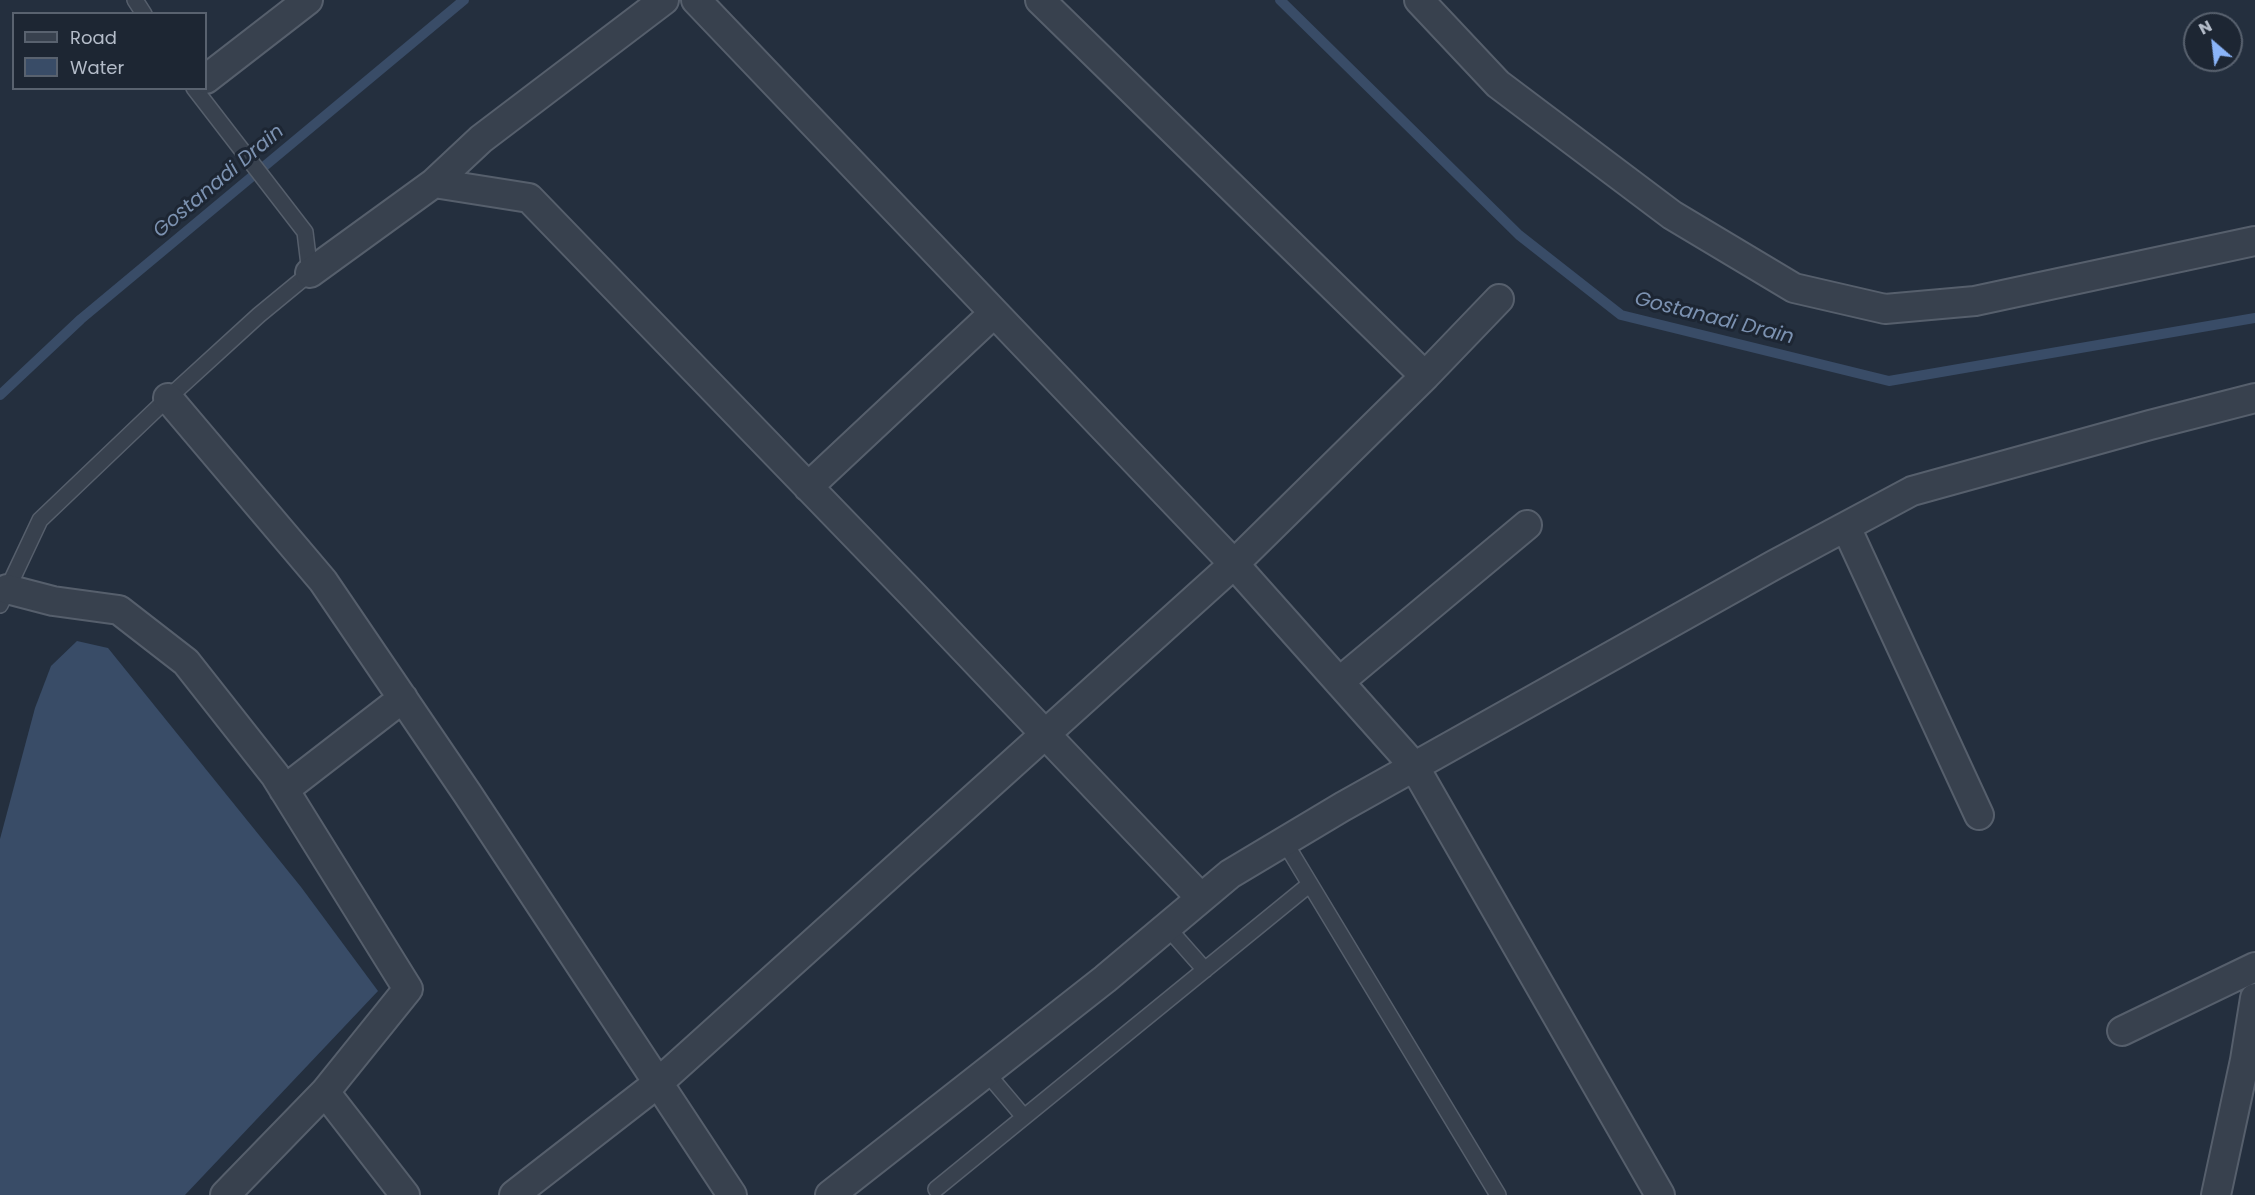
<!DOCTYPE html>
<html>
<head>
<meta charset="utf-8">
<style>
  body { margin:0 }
  #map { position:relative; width:2255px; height:1195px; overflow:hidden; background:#242f3e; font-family:Poppins,sans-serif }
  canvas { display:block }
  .legend { position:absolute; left:12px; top:12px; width:195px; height:78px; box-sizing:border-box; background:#1d2633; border:2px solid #59626f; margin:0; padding:8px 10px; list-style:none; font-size:18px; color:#b4bcc9 }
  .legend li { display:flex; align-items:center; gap:12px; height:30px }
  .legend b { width:30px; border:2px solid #59626f }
  .north { position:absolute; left:2183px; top:12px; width:60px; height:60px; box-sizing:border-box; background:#1d2633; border:2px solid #59626f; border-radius:50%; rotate:332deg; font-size:16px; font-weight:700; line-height:24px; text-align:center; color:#b4bcc9 }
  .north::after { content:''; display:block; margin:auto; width:21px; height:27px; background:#8ab4f8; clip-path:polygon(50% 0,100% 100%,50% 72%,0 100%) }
</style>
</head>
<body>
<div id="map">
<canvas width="2255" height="1195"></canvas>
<ul class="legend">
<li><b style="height:8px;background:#38414e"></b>Road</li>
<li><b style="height:16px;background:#394c67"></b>Water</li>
</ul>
<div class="north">N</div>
</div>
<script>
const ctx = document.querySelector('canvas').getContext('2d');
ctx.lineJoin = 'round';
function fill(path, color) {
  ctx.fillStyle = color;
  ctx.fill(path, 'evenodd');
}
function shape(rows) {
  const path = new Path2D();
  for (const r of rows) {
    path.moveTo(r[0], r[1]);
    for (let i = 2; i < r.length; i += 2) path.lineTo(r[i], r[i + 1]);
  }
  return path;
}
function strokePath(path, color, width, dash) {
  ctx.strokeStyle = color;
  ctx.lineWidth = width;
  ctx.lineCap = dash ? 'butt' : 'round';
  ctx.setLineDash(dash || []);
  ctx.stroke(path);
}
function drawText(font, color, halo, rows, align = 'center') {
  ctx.font = font + ' Poppins,sans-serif';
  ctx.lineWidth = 6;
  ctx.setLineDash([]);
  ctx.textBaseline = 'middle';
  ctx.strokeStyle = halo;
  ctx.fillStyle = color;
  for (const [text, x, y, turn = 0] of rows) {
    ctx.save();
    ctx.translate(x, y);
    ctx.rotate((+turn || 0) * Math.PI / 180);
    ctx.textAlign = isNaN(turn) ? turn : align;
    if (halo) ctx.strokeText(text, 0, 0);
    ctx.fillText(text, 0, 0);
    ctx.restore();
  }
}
const water = shape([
  [77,641,108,648,301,887,378,991,185,1195,0,1195,0,839,35,708,51,666]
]);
const stream = shape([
  [1280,0,1519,235,1621,315,1889,381,2255,318],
  [0,395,81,319,464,0]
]);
const service = shape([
  [135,0,144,14],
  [0,605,40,520,168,398,259,315,310,273,305,232,194,88],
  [1284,841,1498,1195],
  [1167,927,1205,970],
  [986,1072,1024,1117],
  [936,1189,1310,884]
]);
const minor = shape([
  [696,0,1234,564,1414,766,1660,1195],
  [1040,0,1425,376],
  [1419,0,1498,84,1672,215,1794,288,1885,309,1975,301,2255,241],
  [206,79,308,0],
  [434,183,481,139,664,0],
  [310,273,434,183,529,198,913,595,1201,898],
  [168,398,323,581,467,793,732,1195],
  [808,487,994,313],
  [1846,527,1979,815],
  [7,589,53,601,119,610,186,662,275,775,408,989,325,1092,225,1195],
  [1339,682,1527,525],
  [284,790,403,698],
  [2122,1031,2255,967],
  [325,1092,405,1195],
  [514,1195,658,1083,1234,564,1425,376,1499,299],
  [830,1195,1105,979,1230,874,1342,807,1774,565,1912,491,2150,425,2255,398],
  [2216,1195,2245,1060,2255,998]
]);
const waterNames = [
  ["Gostanadi Drain",219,182,-40],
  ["Gostanadi Drain",1714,319,14]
];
fill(water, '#394c67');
strokePath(stream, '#394c67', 10);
strokePath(service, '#565f6c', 18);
strokePath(minor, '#565f6c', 32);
strokePath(service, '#38414e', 15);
strokePath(minor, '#38414e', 28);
drawText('italic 20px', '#7c92b1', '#1d2633', waterNames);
</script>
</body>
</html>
